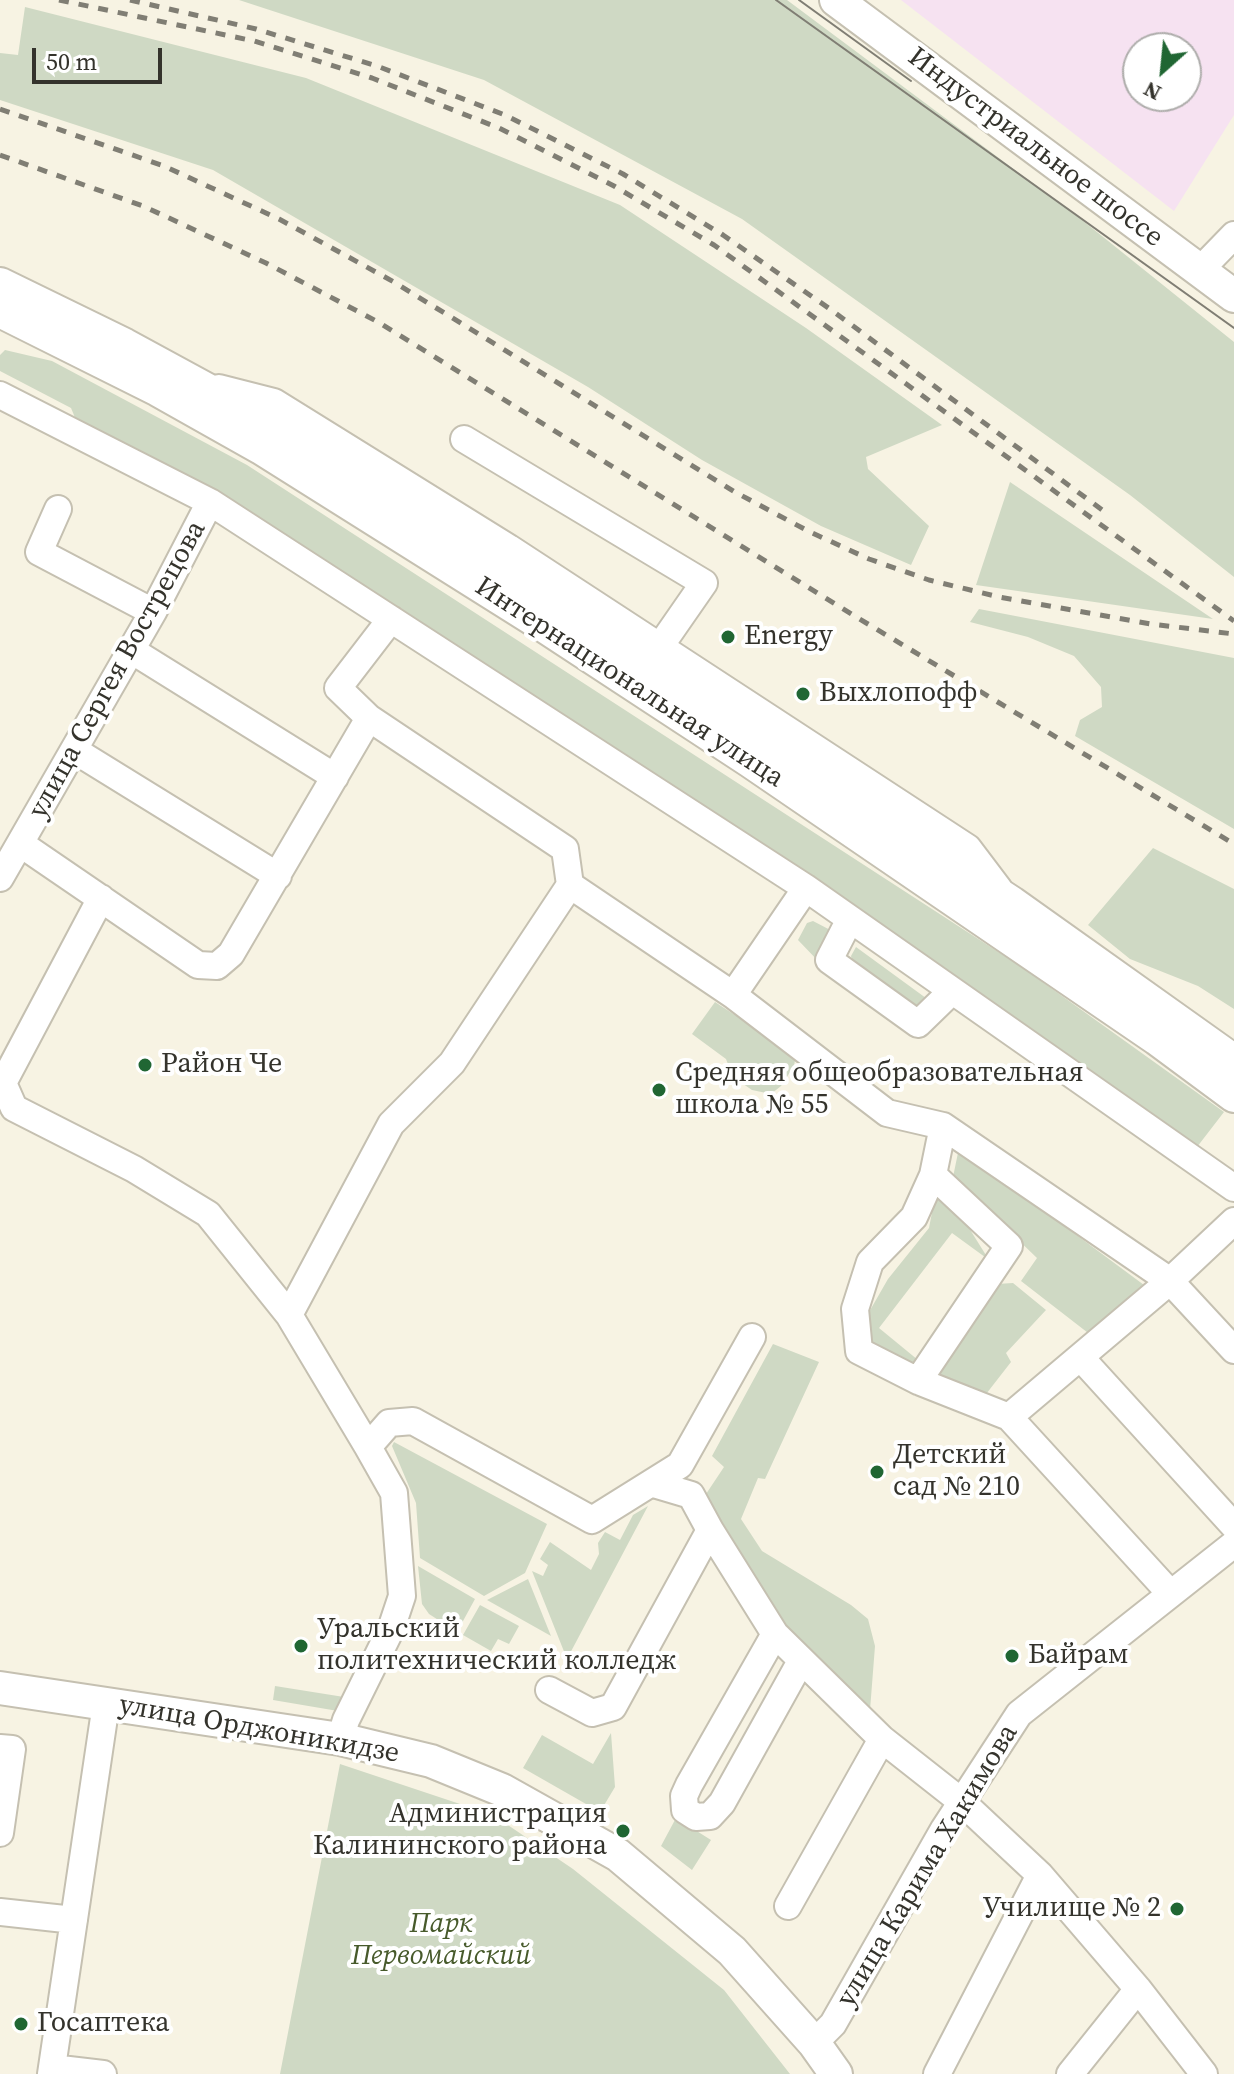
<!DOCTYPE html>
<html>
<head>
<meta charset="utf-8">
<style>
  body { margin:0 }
  #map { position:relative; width:1234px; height:2074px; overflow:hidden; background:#f7f3e3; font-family:"Source Serif 4",serif }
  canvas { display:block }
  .north { position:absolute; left:1122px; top:32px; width:80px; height:80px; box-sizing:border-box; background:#fff; border:2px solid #aeadab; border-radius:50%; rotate:207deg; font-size:22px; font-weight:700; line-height:32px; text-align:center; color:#34332c }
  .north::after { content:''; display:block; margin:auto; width:28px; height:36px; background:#206633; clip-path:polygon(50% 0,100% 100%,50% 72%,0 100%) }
  .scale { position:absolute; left:32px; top:48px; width:130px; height:36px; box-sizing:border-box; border:4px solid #34332c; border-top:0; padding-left:10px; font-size:24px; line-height:28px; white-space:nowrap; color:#34332c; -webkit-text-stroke:6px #fff; paint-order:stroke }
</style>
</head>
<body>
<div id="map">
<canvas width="1234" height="2074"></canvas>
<div class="north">N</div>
<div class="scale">50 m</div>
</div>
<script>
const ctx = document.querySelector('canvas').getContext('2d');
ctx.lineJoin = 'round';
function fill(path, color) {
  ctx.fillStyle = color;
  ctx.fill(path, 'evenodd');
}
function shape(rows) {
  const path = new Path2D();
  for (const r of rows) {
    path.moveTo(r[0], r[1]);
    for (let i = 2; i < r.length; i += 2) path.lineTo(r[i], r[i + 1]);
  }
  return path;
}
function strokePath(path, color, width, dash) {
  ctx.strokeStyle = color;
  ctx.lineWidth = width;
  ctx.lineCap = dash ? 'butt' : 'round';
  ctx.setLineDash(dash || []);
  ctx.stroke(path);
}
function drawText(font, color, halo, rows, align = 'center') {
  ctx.font = font + ' "Source Serif 4",serif';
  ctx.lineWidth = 8;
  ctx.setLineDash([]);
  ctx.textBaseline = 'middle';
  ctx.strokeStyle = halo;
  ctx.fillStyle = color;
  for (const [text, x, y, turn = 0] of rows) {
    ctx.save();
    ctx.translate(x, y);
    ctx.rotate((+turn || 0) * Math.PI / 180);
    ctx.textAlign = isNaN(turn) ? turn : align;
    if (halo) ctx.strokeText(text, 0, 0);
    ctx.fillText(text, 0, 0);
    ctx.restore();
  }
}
const industrial = shape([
  [901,0,1234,0,1234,115,1174,211],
  [1138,48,1186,48,1186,96,1138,96]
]);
const green = shape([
  [239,0,787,0,1082,220,1234,342,1234,577,1130,495,742,219,484,80],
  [25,7,306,78,620,205,806,328,942,425,866,457,868,469,929,526,911,565,821,526,702,460,588,387,213,170,0,100,0,53,18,55],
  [5,350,52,361,247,465,1023,968,1224,1112,1197,1147,796,870,226,497,76,420,71,408,0,371,0,355],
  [1010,482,1213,619,976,585],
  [979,609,1234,658,1234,829,1075,736,1080,720,1102,707,1101,687,1074,656,1028,637,970,622],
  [1153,848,1234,889,1234,1009,1198,986,1130,959,1088,925],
  [813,921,836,933,820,963,798,940,807,923],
  [856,947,930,1001,916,1009,853,964,851,956],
  [715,1002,796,1055,794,1066,781,1086,771,1094,752,1090,733,1077,726,1059,692,1034],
  [959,1148,1144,1285,1092,1336,1021,1281,1037,1258,953,1177],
  [941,1195,954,1204,989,1260,952,1233,879,1328,918,1360,913,1370,869,1347,865,1319,888,1279,929,1228,934,1202],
  [1013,1283,1046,1310,1006,1353,1011,1362,983,1398,929,1378,997,1284],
  [773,1344,819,1362,765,1479,758,1478,741,1519,762,1551,851,1605,868,1619,875,1646,870,1710,797,1646,746,1570,729,1534,704,1497,724,1467,712,1456],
  [394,1442,547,1524,525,1573,484,1596,420,1558,416,1503,392,1446],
  [648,1506,567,1659,532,1571,543,1576,548,1565,540,1559,550,1542,591,1570,599,1554,598,1543,605,1532,620,1540,633,1515],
  [418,1566,475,1599,457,1632,429,1614,422,1604],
  [528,1579,551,1636,487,1600],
  [480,1605,519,1626,509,1644,498,1639,491,1651,463,1635],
  [275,1686,344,1697,338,1711,273,1700],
  [611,1733,615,1787,600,1812,523,1768,542,1735,593,1764],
  [340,1764,493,1815,573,1869,724,1990,790,2074,280,2074],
  [676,1818,711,1840,692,1870,661,1846]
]);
const minor = shape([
  [1199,271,1234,235],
  [219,388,274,402,509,548,968,848,999,889],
  [0,395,210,502,806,888,1234,1188],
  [464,439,704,583,661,645],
  [58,509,39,552,153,612],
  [131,650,335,777],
  [74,750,278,876],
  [21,844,198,965,217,966,231,954,369,718],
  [0,878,153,612,210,502],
  [570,885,733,995,887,1113,943,1126,1170,1281,1234,1350],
  [101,898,3,1083,14,1108,134,1169,208,1214,289,1315,368,1447],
  [850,919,829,960,918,1024,952,991],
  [733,995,806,888],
  [943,1126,933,1175,914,1217,870,1262,855,1309,859,1351,918,1381,1009,1417,1170,1593],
  [289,1315,391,1124,452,1063,570,885,565,849,369,718,338,688,391,619],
  [1081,1358,1234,1526],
  [918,1381,1009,1246,933,1175],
  [1009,1417,1170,1281,1234,1221],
  [654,1484,691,1495,710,1530],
  [775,1634,689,1785,684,1796,685,1810,696,1817,710,1816,722,1803,801,1661],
  [549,1690,592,1713,613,1707,710,1530,775,1634,882,1739,962,1802,1040,1875,1138,1989,1204,2074],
  [340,1739,346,1720,391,1629,402,1596,394,1493,368,1447,389,1423,413,1421,592,1520,680,1465,752,1337],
  [0,1748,12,1749,0,1833],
  [788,1906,882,1739],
  [0,1912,74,1920],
  [814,2043,833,2024,944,1829,1019,1714,1234,1544],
  [52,2068,103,2074],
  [51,2074,106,1704],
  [937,2074,1040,1875],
  [1070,2074,1138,1989]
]);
const major = shape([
  [836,0,1234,296],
  [0,284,125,345,274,426,515,578,1012,903,1234,1061],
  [0,311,158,390,261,448,541,624,750,761,1157,1039,1234,1096],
  [0,1688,340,1739,431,1761,502,1790,618,1855,732,1951,814,2043,836,2074]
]);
const tram = shape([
  [776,0,1234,328],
  [799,0,911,81]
]);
const rail = shape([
  [59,0,254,41,372,78,499,128,614,186,714,245,1234,621],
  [130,0,256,29,377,66,505,115,623,174,723,235,830,309,1109,515],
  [0,109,164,166,279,219,394,282,735,492,808,531,869,559,929,580,999,597,1151,624,1234,634],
  [0,155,143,206,266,263,378,322,853,615,1234,844]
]);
const markers = [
  [728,637,8,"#206633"],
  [803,694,8,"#206633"],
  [145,1065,8,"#206633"],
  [659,1090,8,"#206633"],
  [877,1472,8,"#206633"],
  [301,1646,8,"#206633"],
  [1012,1656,8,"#206633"],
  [623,1831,8,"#206633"],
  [1177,1909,8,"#206633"],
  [21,2024,8,"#206633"]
];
const streetNames = [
  ["Индустриальное шоссе",1035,148,37],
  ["улица Сергея Вострецова",118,670,-61],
  ["Интернациональная улица",629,683,33],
  ["улица Орджоникидзе",259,1730,10],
  ["улица Карима Хакимова",928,1866,-59]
];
const poiNames = [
  ["Energy",744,637],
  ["Выхлопофф",819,694],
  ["Район Че",161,1065],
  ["Средняя общеобразовательная",675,1074],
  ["школа № 55",675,1106],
  ["Детский",893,1456],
  ["сад № 210",893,1488],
  ["Уральский",317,1630],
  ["политехнический колледж",317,1662],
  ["Байрам",1028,1656],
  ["Администрация",607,1815,"right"],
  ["Калининского района",607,1847,"right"],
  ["Училище № 2",1161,1909,"right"],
  ["Госаптека",37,2024]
];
const parkNames = [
  ["Парк",441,1925],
  ["Первомайский",441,1957]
];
fill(industrial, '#f6e2f1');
fill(green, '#cfd9c4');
strokePath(minor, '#c5c0b1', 30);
strokePath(major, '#c5c0b1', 36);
strokePath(minor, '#fff', 26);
strokePath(major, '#fff', 32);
strokePath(tram, '#807e74', 2);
strokePath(rail, '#807e74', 5, [10, 10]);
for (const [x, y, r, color] of markers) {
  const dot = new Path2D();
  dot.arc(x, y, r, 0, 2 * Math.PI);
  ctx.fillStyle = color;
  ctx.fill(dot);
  strokePath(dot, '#fff', 3);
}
drawText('28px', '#34332c', '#fff', streetNames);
drawText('28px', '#34332c', '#fff', poiNames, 'left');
drawText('italic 28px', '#475a2b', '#fff', parkNames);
</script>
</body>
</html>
